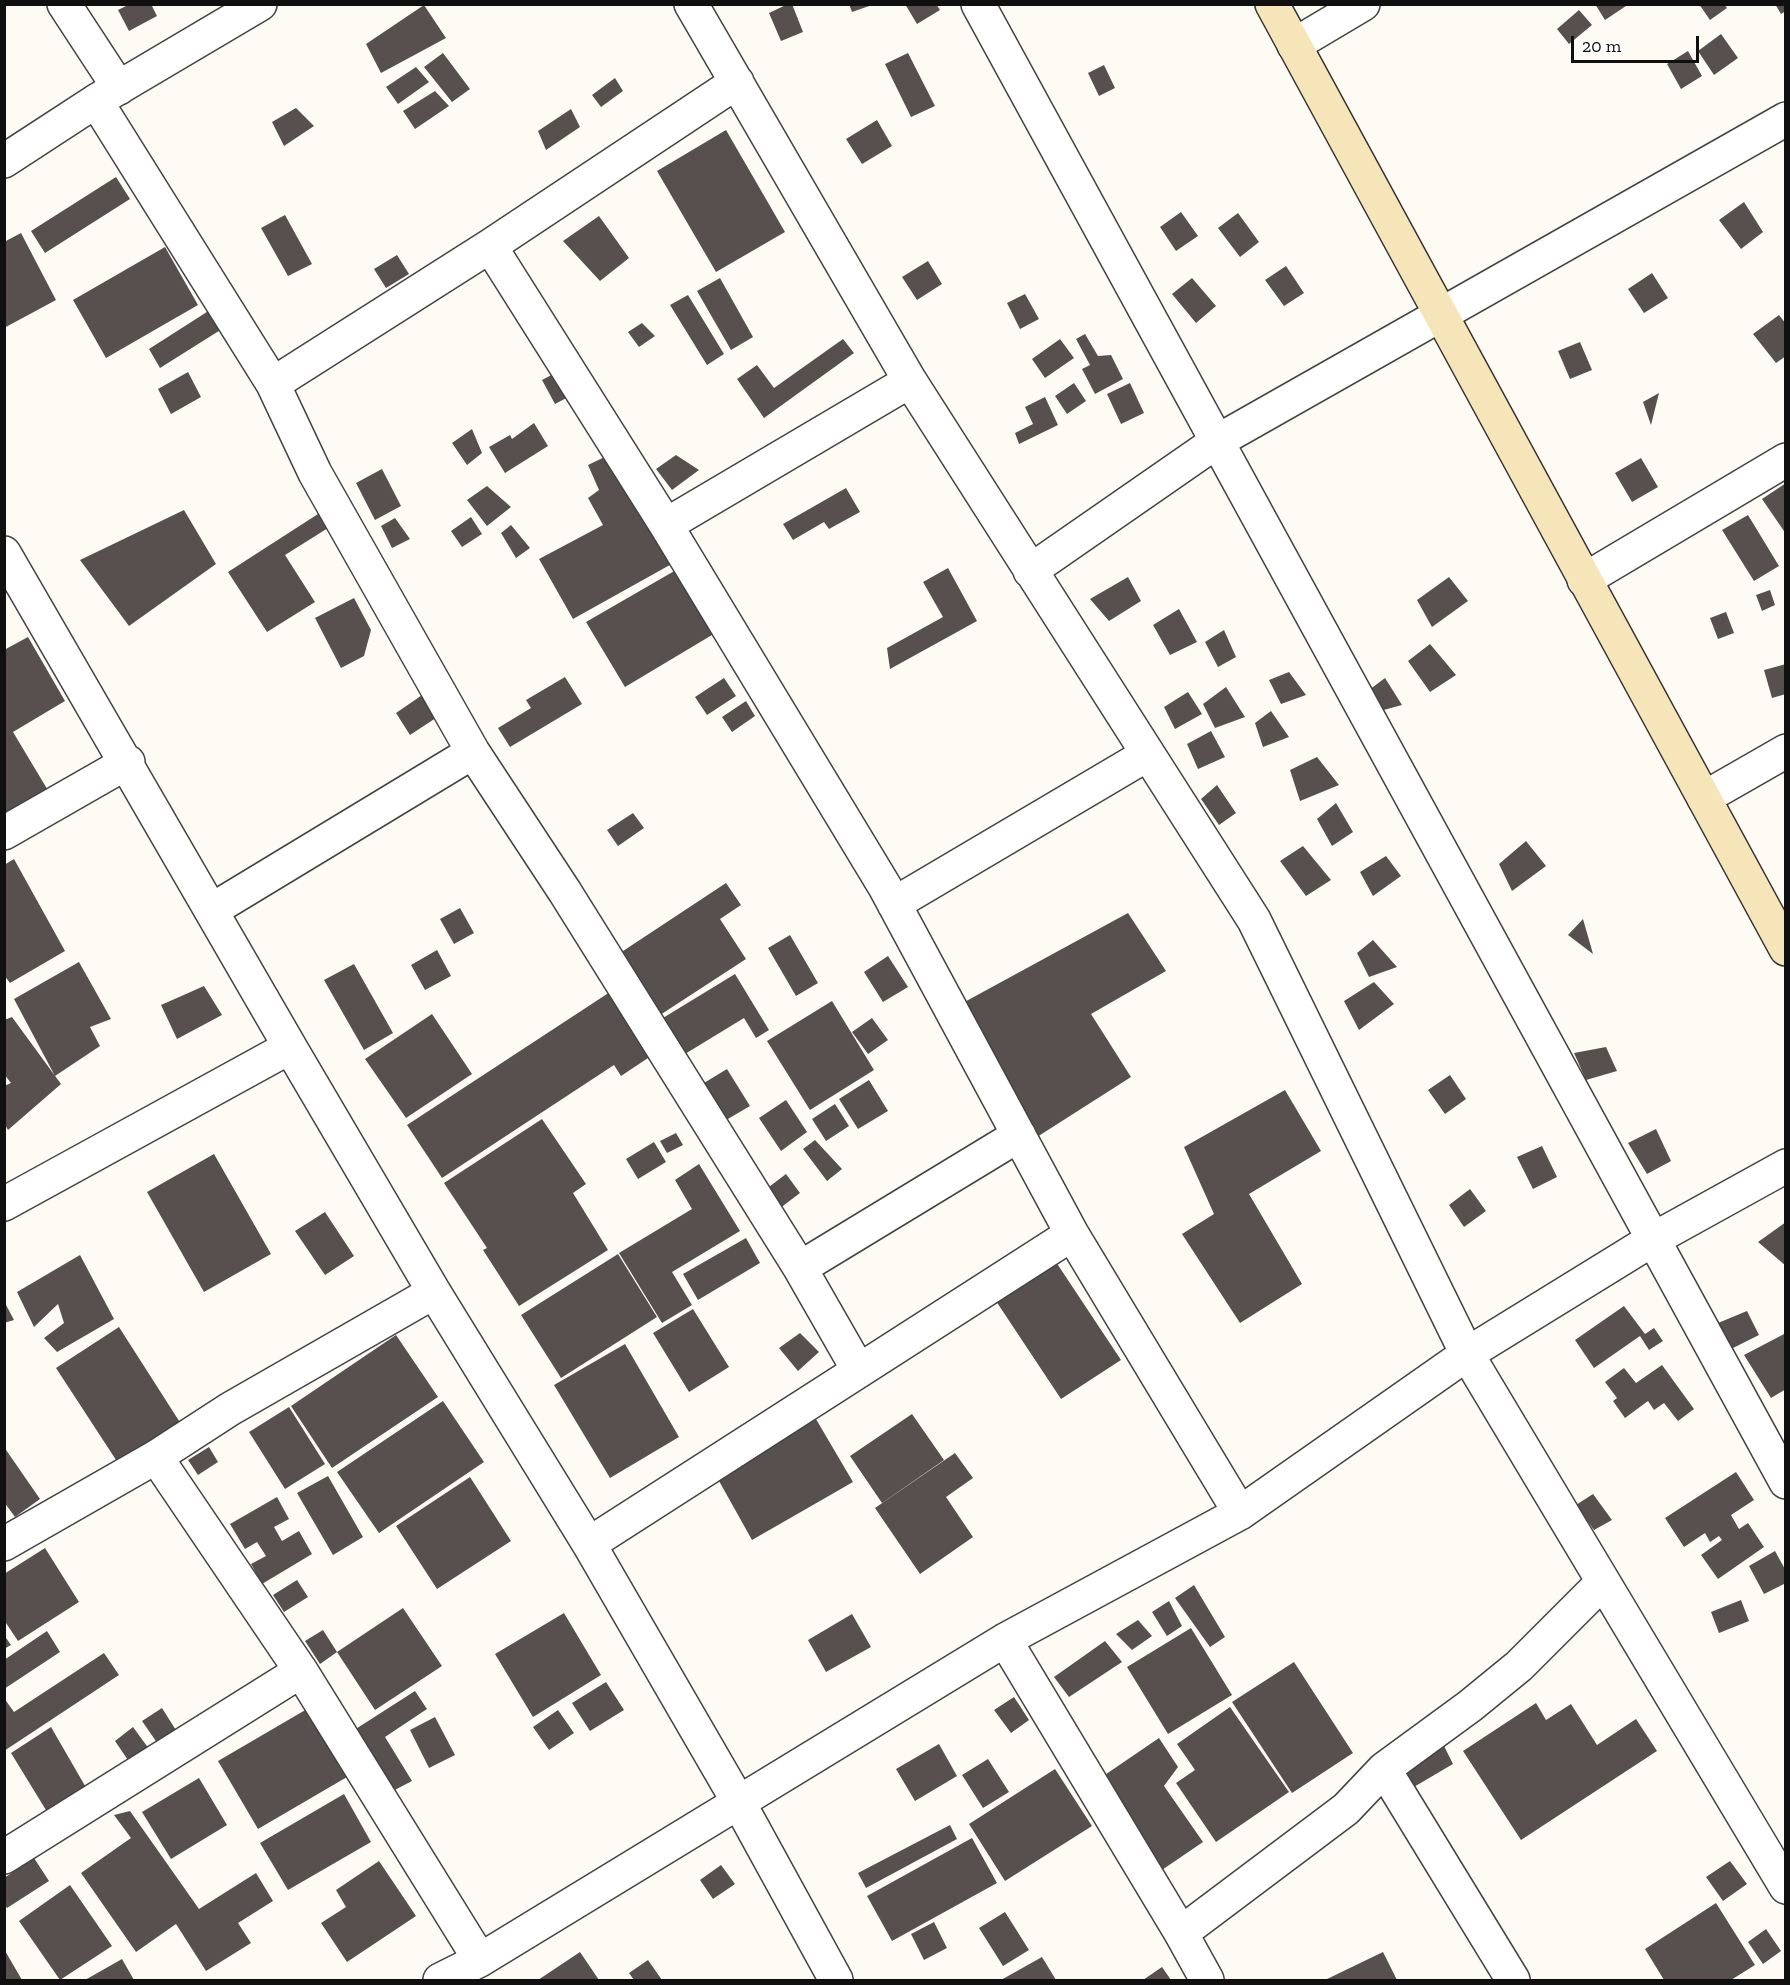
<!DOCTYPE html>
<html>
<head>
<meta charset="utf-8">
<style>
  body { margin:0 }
  #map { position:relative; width:1790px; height:1985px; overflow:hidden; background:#fefbf5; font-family:"Zilla Slab",serif }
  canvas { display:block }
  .frame { position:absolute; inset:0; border:6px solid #101010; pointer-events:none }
  .scale { position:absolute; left:1571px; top:36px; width:128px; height:27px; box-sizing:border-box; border:3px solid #101010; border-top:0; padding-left:8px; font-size:18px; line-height:21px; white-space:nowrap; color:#101010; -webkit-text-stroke:4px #fff; paint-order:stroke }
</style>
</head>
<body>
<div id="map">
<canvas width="1790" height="1985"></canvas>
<div class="frame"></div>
<div class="scale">20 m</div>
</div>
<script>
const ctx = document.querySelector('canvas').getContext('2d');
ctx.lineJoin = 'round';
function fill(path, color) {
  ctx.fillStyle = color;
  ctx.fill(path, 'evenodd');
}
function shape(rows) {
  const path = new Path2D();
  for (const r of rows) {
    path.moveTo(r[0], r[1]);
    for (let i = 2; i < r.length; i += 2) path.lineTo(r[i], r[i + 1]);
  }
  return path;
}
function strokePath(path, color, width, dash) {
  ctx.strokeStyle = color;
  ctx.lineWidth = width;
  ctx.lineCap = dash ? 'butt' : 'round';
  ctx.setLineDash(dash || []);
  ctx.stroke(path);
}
const building = shape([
  [130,4,151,4,157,16,129,31,118,10],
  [788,4,792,4,803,32,781,41,769,13],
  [849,4,871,4,872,5,852,12],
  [905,4,936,4,940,10,917,24],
  [1595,4,1629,4,1605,20],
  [1699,4,1724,4,1727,8,1710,20],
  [1775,4,1786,4,1786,11,1781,14],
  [424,5,446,38,381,73,366,44],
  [1579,10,1592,25,1569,44,1557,29],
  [1721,34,1738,58,1714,75,1698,51],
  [1688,51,1702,76,1681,89,1667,64],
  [443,53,470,89,452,102,424,67],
  [908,53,935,106,911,117,885,64],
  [1104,65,1115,88,1099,96,1088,73],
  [416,67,429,82,398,104,386,87],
  [615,78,623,91,601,107,592,95],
  [435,91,449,106,415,129,403,111],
  [296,108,314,126,284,146,272,122],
  [571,109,580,127,546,150,538,131],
  [877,120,892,146,862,164,846,139],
  [726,130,785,232,716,272,657,171],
  [116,177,130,199,45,253,31,231],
  [1744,202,1763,232,1741,249,1719,220],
  [1181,212,1198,236,1176,251,1160,227],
  [1238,213,1259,242,1240,257,1218,228],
  [285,215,312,264,288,276,261,228],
  [599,216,629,258,600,281,563,241],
  [21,233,56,300,4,328,4,242],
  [165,247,198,305,106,358,73,300],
  [397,255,409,274,386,288,374,269],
  [928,261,942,284,917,300,902,277],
  [1286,266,1304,293,1284,306,1265,280],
  [1652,273,1668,298,1644,313,1628,289],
  [720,278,753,337,731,350,697,291],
  [1192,278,1216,306,1196,323,1172,294],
  [1025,294,1039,319,1020,329,1007,303],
  [688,295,724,354,707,365,670,305],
  [210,310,222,329,160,368,149,349],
  [1779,315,1786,324,1786,356,1776,363,1753,334],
  [642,323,655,336,639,347,628,332],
  [1085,334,1098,356,1111,355,1123,379,1095,394,1082,369,1090,365,1076,339],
  [843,339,854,353,764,418,737,379,757,365,774,388],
  [1060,339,1074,358,1045,378,1032,359],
  [1580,342,1592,370,1570,379,1558,351],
  [559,371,572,395,555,404,542,380],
  [188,372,201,397,171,414,158,389],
  [1074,383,1086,401,1067,414,1055,396],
  [1130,383,1144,413,1121,424,1107,394],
  [1659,393,1651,425,1643,402],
  [1045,397,1058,425,1019,444,1015,433,1033,424,1025,407],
  [534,423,548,446,505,473,489,447,510,435,512,439],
  [472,429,482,453,467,465,452,443],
  [611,454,677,561,573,619,539,559,603,525,588,498,599,490,588,465],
  [676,455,699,470,672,490,656,469],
  [1641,458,1658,487,1632,502,1615,473],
  [382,469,401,506,375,520,356,483],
  [1786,483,1786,534,1762,499],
  [487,486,511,507,487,526,467,500],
  [846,488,860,512,829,529,824,522,793,540,783,524],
  [184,510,216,564,129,626,80,560],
  [318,514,328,528,285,555,315,602,267,632,228,572],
  [1748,515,1779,566,1754,581,1722,530],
  [471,517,482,534,462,547,451,531],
  [395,518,410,539,392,548,381,526],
  [511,525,530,548,516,558,501,533],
  [948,568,977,621,890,669,887,648,943,617,923,582],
  [676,570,712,635,625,687,586,622],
  [1128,577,1141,601,1109,621,1090,599],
  [1449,577,1468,601,1432,627,1417,600],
  [1770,590,1775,605,1762,611,1756,595],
  [354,598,371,630,364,656,341,668,315,618],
  [1179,609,1197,642,1170,655,1153,625],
  [1726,612,1734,633,1718,639,1710,618],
  [1224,630,1236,657,1218,667,1205,642],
  [28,637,65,701,13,732,49,792,4,818,4,650],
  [1430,644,1456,675,1430,692,1408,661],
  [1786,664,1786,694,1772,698,1764,670],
  [1289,672,1306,695,1281,704,1269,680],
  [565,677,582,704,510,747,498,728,531,708,526,700],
  [724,678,736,696,707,715,695,697],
  [1385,678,1402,705,1380,711,1369,690],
  [1226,687,1245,717,1215,728,1203,704],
  [428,691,442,714,410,735,396,713],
  [1188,692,1202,714,1175,729,1164,707],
  [746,701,755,716,732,732,722,717],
  [1271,711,1289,737,1263,747,1255,723],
  [1211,731,1225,757,1198,769,1187,744],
  [1317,757,1339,785,1300,801,1290,770],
  [1217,785,1236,813,1219,825,1201,799],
  [1336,803,1353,832,1332,846,1317,819],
  [633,813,644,828,618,846,607,830],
  [1526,841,1546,866,1512,891,1499,864],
  [1303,846,1331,880,1306,896,1280,861],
  [1386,856,1401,876,1373,896,1360,872],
  [14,859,65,951,10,983,4,975,4,865],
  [726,883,741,905,720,919,746,959,657,1017,617,955],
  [460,908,474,933,454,944,440,919],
  [1128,913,1166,971,1091,1014,1131,1077,1037,1137,959,1005],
  [1583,919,1593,954,1568,935],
  [790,935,818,983,796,996,768,948],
  [1373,940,1397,967,1369,977,1357,953],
  [437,950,451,976,425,990,411,965],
  [888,956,908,987,883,1002,864,972],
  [79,962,111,1019,90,1027,100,1046,55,1076,14,999],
  [354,964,393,1033,364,1050,324,980],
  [735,974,769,1030,756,1038,744,1018,680,1057,658,1021],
  [1374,982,1394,1004,1359,1030,1344,1001],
  [204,986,222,1015,177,1039,161,1005],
  [610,992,651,1056,621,1076,614,1065,442,1178,407,1125],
  [832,1001,874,1070,810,1110,767,1041],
  [432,1014,472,1074,406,1118,365,1059],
  [12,1017,61,1084,8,1130,4,1123,4,1086,11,1083,4,1074,4,1020],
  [872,1018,888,1040,868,1054,852,1032],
  [1606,1047,1617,1071,1586,1080,1574,1053],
  [727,1069,750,1106,721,1123,699,1086],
  [1450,1075,1466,1099,1445,1114,1428,1090],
  [869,1080,888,1111,858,1129,839,1099],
  [1285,1090,1321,1151,1249,1194,1302,1284,1240,1323,1182,1234,1214,1214,1184,1147],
  [786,1100,807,1132,781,1151,759,1118],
  [835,1104,849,1126,826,1141,812,1119],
  [542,1119,586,1184,573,1193,608,1250,519,1306,483,1250,487,1248,444,1183],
  [1656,1129,1671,1161,1647,1174,1628,1143],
  [676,1133,683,1145,667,1153,660,1141],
  [815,1140,842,1169,827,1181,803,1149],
  [654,1142,666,1162,638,1179,626,1159],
  [1542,1146,1557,1177,1533,1189,1517,1157],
  [214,1154,271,1254,204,1292,147,1192],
  [699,1164,740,1231,672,1272,692,1305,662,1323,619,1253,692,1209,675,1180],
  [786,1174,800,1193,775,1212,761,1193],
  [1470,1189,1486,1211,1464,1227,1449,1205],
  [325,1212,354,1256,325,1275,295,1231],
  [1786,1222,1786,1266,1758,1242],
  [746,1238,760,1263,698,1300,683,1274],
  [618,1254,657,1317,561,1378,521,1315],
  [80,1255,114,1319,57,1352,44,1338,64,1323,58,1304,34,1327,17,1292],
  [1054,1259,1121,1360,1061,1399,994,1298],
  [4,1301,14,1320,4,1323],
  [1624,1306,1645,1334,1654,1328,1663,1341,1649,1350,1640,1336,1594,1368,1575,1340],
  [693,1309,729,1367,689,1392,653,1333],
  [1747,1311,1759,1335,1731,1349,1718,1323],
  [119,1327,181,1424,118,1463,56,1368],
  [800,1333,819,1352,798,1371,779,1348],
  [1786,1333,1786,1389,1771,1398,1744,1355],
  [396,1335,438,1397,332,1468,291,1406],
  [625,1344,679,1437,610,1478,554,1385],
  [1662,1365,1694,1409,1678,1421,1664,1403,1654,1410,1648,1401,1625,1418,1613,1401,1617,1398,1605,1382,1624,1368,1636,1383],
  [443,1401,484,1462,379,1533,337,1472],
  [289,1407,325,1464,285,1489,249,1432],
  [813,1414,853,1482,752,1540,714,1472],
  [912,1414,944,1460,882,1503,850,1456],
  [4,1447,40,1499,15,1517,4,1502],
  [209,1447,218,1462,198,1475,188,1460],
  [955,1453,973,1478,946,1497,973,1537,920,1574,875,1508],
  [1736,1472,1754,1500,1731,1515,1739,1529,1748,1523,1764,1547,1718,1579,1701,1555,1722,1540,1719,1536,1710,1542,1705,1533,1684,1547,1665,1518],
  [328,1476,363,1537,333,1555,297,1493],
  [470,1477,511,1541,437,1589,396,1526],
  [1593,1494,1612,1520,1594,1530,1576,1505],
  [277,1497,289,1519,274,1527,282,1541,299,1531,312,1554,262,1584,251,1564,266,1556,257,1542,245,1549,230,1524],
  [45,1548,79,1602,18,1641,4,1620,4,1574],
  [1775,1551,1786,1571,1786,1583,1764,1594,1749,1566],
  [297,1580,308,1597,284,1612,273,1595],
  [1194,1585,1225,1637,1210,1647,1175,1598],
  [1741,1600,1749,1621,1719,1633,1711,1612],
  [1169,1601,1182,1626,1167,1636,1152,1612],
  [403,1608,442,1666,375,1710,337,1652,320,1664,305,1641,323,1630,337,1652],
  [564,1613,601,1675,533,1717,495,1654],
  [852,1614,871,1647,826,1672,808,1640],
  [1138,1620,1152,1636,1132,1650,1116,1634],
  [1191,1628,1232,1695,1168,1734,1127,1667],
  [47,1631,60,1652,4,1689,4,1660],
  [4,1635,11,1645,4,1649],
  [1105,1641,1122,1662,1069,1697,1054,1677],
  [104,1653,119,1675,4,1751,4,1698,14,1712],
  [1294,1662,1353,1753,1292,1793,1232,1702],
  [606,1682,624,1710,590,1731,572,1703],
  [415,1691,427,1709,385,1737,412,1781,389,1793,351,1732],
  [1014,1697,1029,1720,1011,1733,994,1710],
  [1536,1703,1546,1720,1571,1704,1597,1745,1636,1719,1657,1751,1521,1840,1463,1751],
  [1230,1707,1289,1792,1216,1842,1176,1783,1195,1770,1177,1744],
  [162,1708,179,1735,160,1747,142,1721],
  [307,1709,347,1777,258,1829,218,1761],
  [558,1710,574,1733,549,1750,533,1727],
  [435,1717,455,1755,429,1768,410,1730],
  [51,1727,88,1791,49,1815,11,1753],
  [133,1727,152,1753,132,1766,115,1741],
  [1159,1738,1178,1767,1164,1786,1203,1842,1159,1872,1096,1781],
  [939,1744,957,1776,915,1801,896,1769],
  [1444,1746,1453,1764,1407,1791,1397,1773],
  [988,1759,1009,1792,983,1808,962,1775],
  [1055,1769,1092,1826,1005,1881,969,1824],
  [199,1778,227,1825,171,1859,142,1812],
  [344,1794,371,1842,288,1890,260,1843],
  [130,1811,199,1909,256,1873,273,1901,238,1923,251,1943,206,1971,176,1924,136,1952,81,1873,131,1838,114,1815],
  [950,1825,957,1839,866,1888,858,1873],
  [972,1838,997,1883,892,1941,867,1896],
  [34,1858,49,1881,7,1908,4,1904,4,1878],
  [379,1861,416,1916,347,1962,321,1923,346,1907,336,1890],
  [1730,1861,1747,1884,1723,1901,1706,1877],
  [721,1865,735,1884,713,1899,700,1880],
  [70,1885,112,1946,60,1980,19,1921],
  [1716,1903,1755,1965,1731,1980,1664,1980,1645,1949],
  [1005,1912,1029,1950,1003,1966,979,1928],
  [934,1922,947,1948,924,1960,911,1934],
  [1766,1929,1781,1951,1763,1964,1748,1942],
  [4,1949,22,1980,4,1980],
  [580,1952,599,1980,538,1980],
  [1383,1952,1397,1980,1325,1980],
  [1042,1957,1056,1980,1001,1980],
  [122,1959,134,1980,85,1980],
  [648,1960,662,1980,634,1980,629,1973],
  [1162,1967,1171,1980,1143,1980]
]);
const street = shape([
  [64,4,119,88],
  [691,4,910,381,1254,920,1467,1354,1786,1887],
  [978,4,1786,1482],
  [1294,45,1363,4],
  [96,101,273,384,490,246,737,82],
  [4,161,96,101,260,4],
  [490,246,666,525,885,887,1072,1234,1240,1513],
  [273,384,315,473,473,752,565,892,800,1268,1019,1135],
  [666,525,910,381],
  [4,553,290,1047],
  [1030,571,1216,442,1786,119],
  [1584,580,1786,460],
  [1704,798,1786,751],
  [4,833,128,762],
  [894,904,1148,754],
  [212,910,473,752],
  [4,1204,290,1047,434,1292,589,1544,739,1803,836,1980],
  [800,1268,859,1371],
  [156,1457,301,1671,480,1960],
  [4,1544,156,1457,230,1409,434,1292],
  [589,1544,1072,1234],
  [1005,1640,1181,1933,1346,1809,1384,1769,1470,1706,1519,1666,1603,1582],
  [1384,1769,1513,1980],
  [4,1857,301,1671],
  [1181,1933,1207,1980],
  [440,1980,480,1960,1005,1640,1240,1513,1467,1354,1652,1240,1786,1166]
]);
const secondary = shape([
  [1272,4,1786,949]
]);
fill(building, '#58504e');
strokePath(street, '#434343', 36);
strokePath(secondary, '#323232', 36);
strokePath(street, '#fff', 33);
strokePath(secondary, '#f6e5b8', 33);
</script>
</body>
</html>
